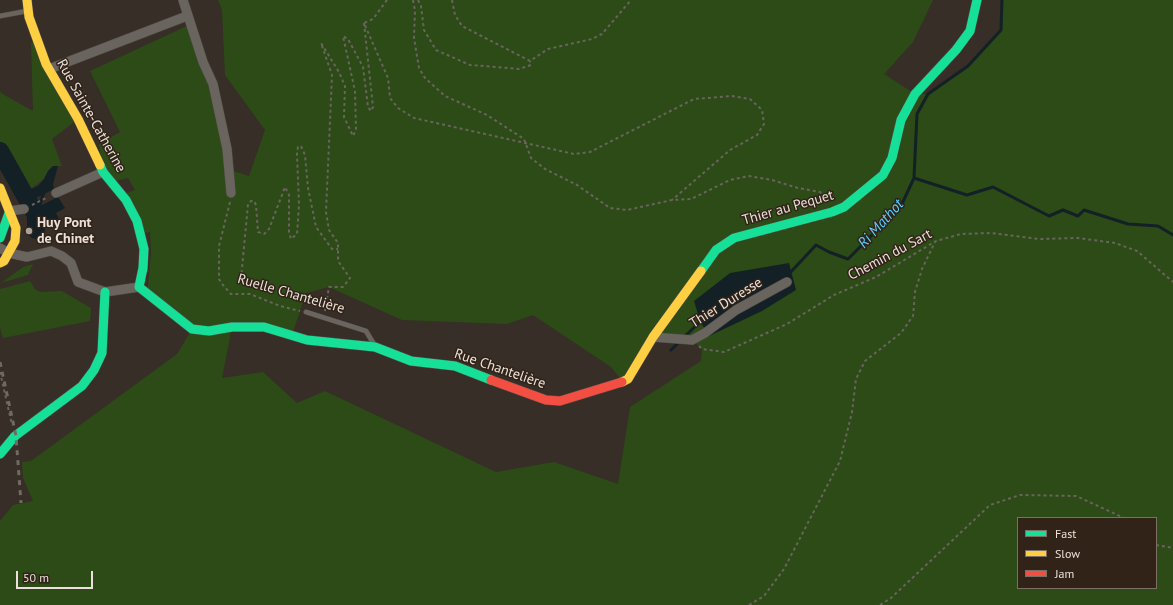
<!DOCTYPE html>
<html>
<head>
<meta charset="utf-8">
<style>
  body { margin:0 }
  #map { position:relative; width:1173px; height:605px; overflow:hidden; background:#362e27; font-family:"PT Sans",sans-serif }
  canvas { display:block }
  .legend { position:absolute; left:1017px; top:517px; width:140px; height:72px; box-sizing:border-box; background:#312318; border:1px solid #7b6f66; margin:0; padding:5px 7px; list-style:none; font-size:12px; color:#ebe1da }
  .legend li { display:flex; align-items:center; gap:8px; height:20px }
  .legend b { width:20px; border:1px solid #7b6f66 }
  .scale { position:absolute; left:16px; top:571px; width:77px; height:18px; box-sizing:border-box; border:2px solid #ebe1da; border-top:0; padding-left:5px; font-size:12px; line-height:14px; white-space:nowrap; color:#ebe1da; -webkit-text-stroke:3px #312318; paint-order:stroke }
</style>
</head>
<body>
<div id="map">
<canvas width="1173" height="605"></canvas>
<ul class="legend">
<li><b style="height:5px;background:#16e098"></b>Fast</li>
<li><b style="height:5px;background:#ffcf43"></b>Slow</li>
<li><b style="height:5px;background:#f24e42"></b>Jam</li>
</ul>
<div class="scale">50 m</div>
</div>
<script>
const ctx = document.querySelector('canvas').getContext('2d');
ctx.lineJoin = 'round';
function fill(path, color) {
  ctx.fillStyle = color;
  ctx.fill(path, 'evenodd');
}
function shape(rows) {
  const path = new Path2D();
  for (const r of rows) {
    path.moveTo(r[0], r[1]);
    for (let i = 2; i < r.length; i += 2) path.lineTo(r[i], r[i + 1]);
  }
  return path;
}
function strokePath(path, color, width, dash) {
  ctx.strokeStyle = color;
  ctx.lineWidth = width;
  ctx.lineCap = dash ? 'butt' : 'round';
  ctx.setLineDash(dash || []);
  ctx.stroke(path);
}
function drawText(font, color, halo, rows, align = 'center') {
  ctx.font = font + ' "PT Sans",sans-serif';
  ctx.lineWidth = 3;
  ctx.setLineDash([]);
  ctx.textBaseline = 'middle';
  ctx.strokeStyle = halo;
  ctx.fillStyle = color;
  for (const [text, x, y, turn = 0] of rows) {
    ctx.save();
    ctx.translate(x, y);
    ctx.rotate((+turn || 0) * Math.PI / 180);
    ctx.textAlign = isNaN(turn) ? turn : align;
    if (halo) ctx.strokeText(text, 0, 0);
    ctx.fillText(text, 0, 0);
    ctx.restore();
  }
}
const green = shape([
  [218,0,933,0,913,42,884,74,915,94,928,94,968,66,1001,30,1002,0,1173,0,1173,605,0,605,0,521,13,505,33,501,23,478,22,462,31,461,177,354,192,329,144,291,148,285,151,252,150,232,141,234,121,195,135,190,128,178,111,182,103,172,99,144,120,132,90,71,191,24,203,62,230,170,249,176,265,130,225,75,222,10],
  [329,287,402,320,507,324,533,315,611,367,623,382,653,337,692,340,702,349,701,361,630,407,618,484,554,462,496,472,325,391,297,403,263,372,222,378,232,327,292,335,306,293],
  [1018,518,1156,518,1156,588,1018,588],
  [37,41,78,119,52,139,62,166,53,166,48,171,44,179,29,190,0,144,0,90,1,93,33,111,31,43],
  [33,264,28,275,1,283,23,267],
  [30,281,35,289,40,292,62,291,91,308,90,321,3,338,0,328,0,289]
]);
const water = shape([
  [0,144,29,190,38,186,44,179,48,171,53,166,58,166,53,184,54,189,22,205,0,166],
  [58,197,65,208,56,213,59,219,36,230,26,213],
  [789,263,796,290,762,311,709,336,700,321,694,301,730,273]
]);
const stream = shape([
  [914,178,917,114,928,94,968,66,1001,30,1002,0],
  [38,210,44,192],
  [788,275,816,245,829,252,848,259,901,206,914,178,967,195,993,187,1049,216,1063,210,1078,216,1084,210,1128,224,1158,226,1173,235],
  [683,338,702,320],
  [671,350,679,342]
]);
const river = shape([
  [0,151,36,215,36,230]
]);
const path = shape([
  [387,0,373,19,364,23,388,78,390,98,398,108,414,118,574,154,590,152,694,99,732,96,750,99,762,110,764,124,757,135,730,150,672,200],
  [413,0,415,11,414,38,419,68,425,78,445,96,487,115,524,139,531,158,545,169,577,185,610,208,627,210,672,200,691,199,730,180,749,176,772,180,798,188,820,192,833,200],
  [418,0,421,6,424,30,436,50,470,65,519,69,531,65,530,61],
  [452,0,455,15,462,26,530,61,548,49,592,39,602,34,631,0],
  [230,202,219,246,219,279,223,285,231,294,250,294,280,306,300,311],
  [32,205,48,197],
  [241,279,248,204,251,201,254,201,256,205,258,232,264,234,269,229,285,187,289,195,289,232,291,239,297,234,299,205,297,154,298,147,301,146,305,155,308,188,316,227,332,249,338,249],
  [754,283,756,288],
  [325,311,329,287,343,287,350,278,338,261,338,243,329,230,326,212,332,75,321,43,339,72,345,86,344,117,353,136,356,130,355,91,343,36,348,39,363,67,368,107,371,111,373,107,364,23],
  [699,346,702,349,724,352,787,324,834,295,876,277,936,241,961,234,991,233,1039,239,1078,238,1115,243,1137,251,1173,282],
  [0,372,12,425],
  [1156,545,1173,548],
  [749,605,764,596,784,569,840,461,852,412,856,379,865,361,901,333,913,316,915,292,922,269,935,242],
  [880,605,891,598,990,505,1020,495,1076,496,1124,518]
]);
const lane = shape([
  [0,16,27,11],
  [306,312,366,331,375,346]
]);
const street = shape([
  [183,0,203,62,213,84,227,149,231,193],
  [49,69,187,16],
  [56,193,103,172],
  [9,211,24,209],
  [0,248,9,253,27,257,51,251,62,256,71,263,78,282,105,292,139,287],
  [653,337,692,340,705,333,736,310,787,282]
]);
const fast = shape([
  [100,165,103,172,126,200,137,221,144,249,143,268,139,287,192,329,209,331,232,327,264,327,307,340,375,347,411,361,455,366,491,380],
  [0,238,9,213],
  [701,271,716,250,734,238,832,212,844,207,883,175,892,158,901,120,915,94,956,50,970,31,977,0],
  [0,454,15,436,82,386,94,370,102,353,105,292]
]);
const slow = shape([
  [27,0,29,17,46,64,78,119,100,165],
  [0,188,16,228,15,241,4,261,0,263],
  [622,382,628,379,653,337,701,271]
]);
const jam = shape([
  [491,380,546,400,560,401,622,382]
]);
const rail = shape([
  [0,362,16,436,21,503]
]);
const markers = [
  [29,231,4,"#aca29b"]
];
const streetNames = [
  ["Rue Sainte-Catherine",91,116,61],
  ["Thier au Pequet",788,208,-16],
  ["Chemin du Sart",890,255,-28],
  ["Ruelle Chantelière",291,294,16],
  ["Thier Duresse",726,303,-32],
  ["Rue Chantelière",500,369,19]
];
const poiNames = [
  ["Huy Pont",37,223],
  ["de Chinet",37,239]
];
const waterNames = [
  ["Ri Mathot",881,224,-48]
];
fill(green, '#2c4b17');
fill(water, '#132126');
strokePath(stream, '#132126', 3);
strokePath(river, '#132126', 18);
strokePath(lane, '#524b45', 5.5);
strokePath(street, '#524b45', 10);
strokePath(fast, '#524b45', 10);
strokePath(slow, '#524b45', 10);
strokePath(jam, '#524b45', 10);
strokePath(path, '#69645e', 2, [3, 3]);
strokePath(lane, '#6a645f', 4.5);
strokePath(street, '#6a645f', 9);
strokePath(fast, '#16e098', 9);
strokePath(slow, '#ffcf43', 9);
strokePath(jam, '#f24e42', 9);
strokePath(rail, '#716a64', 3, [5, 5]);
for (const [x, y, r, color] of markers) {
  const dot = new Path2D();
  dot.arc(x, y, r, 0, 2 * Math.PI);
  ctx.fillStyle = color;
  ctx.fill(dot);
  strokePath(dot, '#312318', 1.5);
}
drawText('14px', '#ebe1da', '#312318', streetNames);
drawText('bold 14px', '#ebe1da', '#312318', poiNames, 'left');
drawText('italic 15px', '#5bcffd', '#312318', waterNames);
</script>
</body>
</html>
